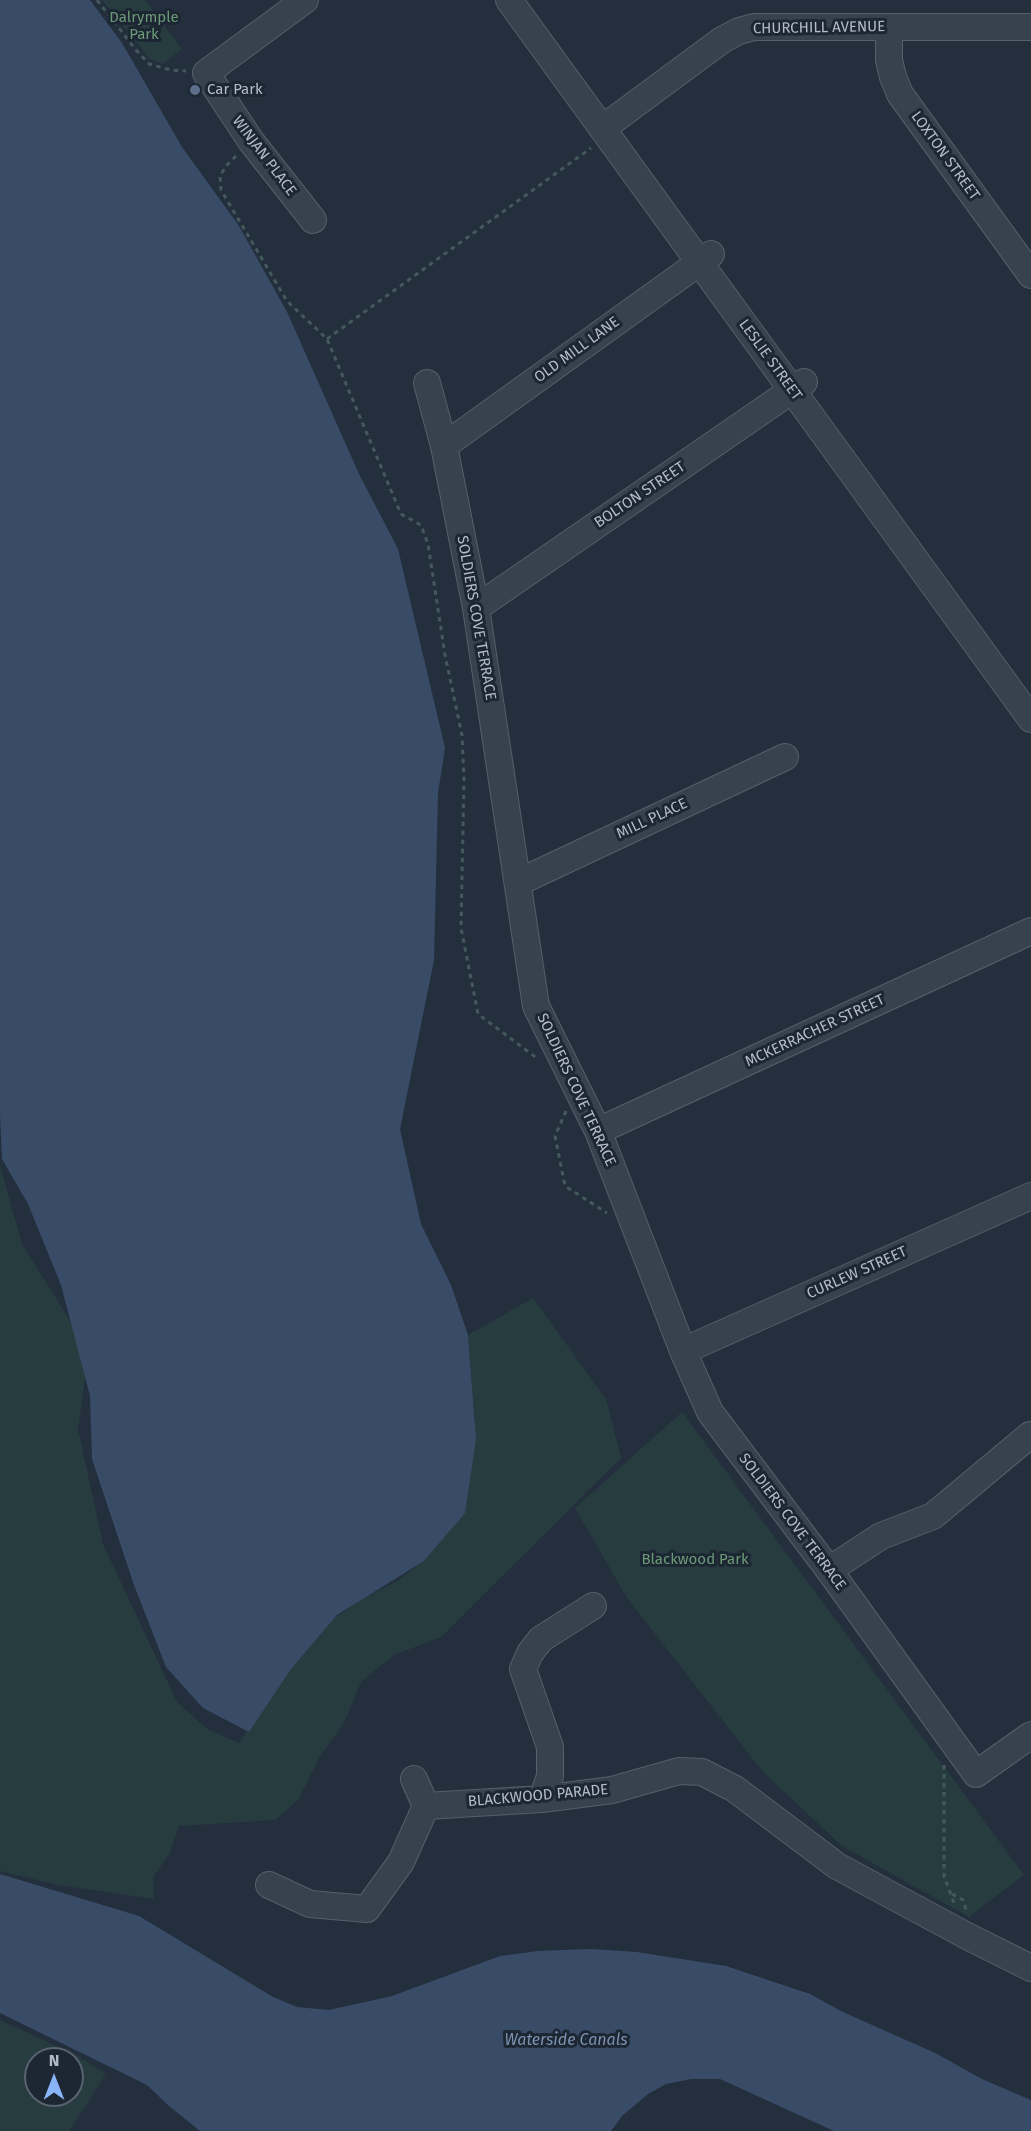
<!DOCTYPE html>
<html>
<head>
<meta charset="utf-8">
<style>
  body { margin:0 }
  #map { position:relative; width:1031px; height:2131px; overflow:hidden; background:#242f3e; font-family:"Fira Sans",sans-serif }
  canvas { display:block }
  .north { position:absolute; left:24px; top:2047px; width:60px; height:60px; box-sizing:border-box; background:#1d2633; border:2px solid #59626f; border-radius:50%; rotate:0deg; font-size:16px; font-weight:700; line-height:24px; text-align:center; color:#b4bcc9 }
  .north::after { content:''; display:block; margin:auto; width:21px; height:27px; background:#8ab4f8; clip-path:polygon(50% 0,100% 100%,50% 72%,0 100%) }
</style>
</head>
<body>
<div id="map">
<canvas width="1031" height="2131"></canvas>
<div class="north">N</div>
</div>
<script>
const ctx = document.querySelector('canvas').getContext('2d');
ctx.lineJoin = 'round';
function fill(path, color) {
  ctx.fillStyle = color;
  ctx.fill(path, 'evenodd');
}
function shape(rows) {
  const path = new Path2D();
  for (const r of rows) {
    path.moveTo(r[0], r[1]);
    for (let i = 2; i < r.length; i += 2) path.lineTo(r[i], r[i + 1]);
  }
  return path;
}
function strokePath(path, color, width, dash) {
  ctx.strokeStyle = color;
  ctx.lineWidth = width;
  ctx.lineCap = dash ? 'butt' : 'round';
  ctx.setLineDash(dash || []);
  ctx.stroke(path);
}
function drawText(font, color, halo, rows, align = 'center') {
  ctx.font = font + ' "Fira Sans",sans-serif';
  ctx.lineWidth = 6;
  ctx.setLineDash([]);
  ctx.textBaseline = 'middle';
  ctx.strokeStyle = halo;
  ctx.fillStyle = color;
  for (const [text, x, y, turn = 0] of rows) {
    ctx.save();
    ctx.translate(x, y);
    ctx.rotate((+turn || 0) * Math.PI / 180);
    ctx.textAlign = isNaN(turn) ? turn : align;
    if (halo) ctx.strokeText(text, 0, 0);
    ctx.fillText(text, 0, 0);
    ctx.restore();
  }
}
const green = shape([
  [102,0,145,0,182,49,163,64,150,59],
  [0,1165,22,1244,89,1351,78,1429,103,1544,177,1702,207,1729,239,1743,318,1630,362,1599,397,1581,424,1561,451,1529,475,1419,468,1335,533,1298,606,1399,621,1458,441,1637,394,1655,361,1682,345,1721,319,1758,298,1800,275,1820,179,1826,170,1853,153,1877,154,1899,58,1885,0,1871],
  [682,1412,1024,1875,969,1917,842,1846,763,1772,627,1598,575,1508],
  [0,2020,78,2056,106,2074,69,2131,0,2131],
  [36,2059,72,2059,72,2095,36,2095]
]);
const water = shape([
  [0,0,90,0,122,43,182,147,239,226,287,312,359,474,398,549,445,748,438,793,434,960,400,1129,421,1224,451,1285,468,1335,476,1439,465,1513,424,1561,337,1615,291,1669,249,1732,203,1708,166,1667,134,1585,92,1459,90,1396,61,1285,28,1204,2,1159,0,1114],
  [0,1874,139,1916,273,1997,297,2007,329,2010,392,1996,500,1956,538,1951,591,1949,637,1952,726,1966,810,1994,843,2012,935,2053,982,2079,1031,2100,1031,2131,834,2131,720,2079,691,2079,666,2084,648,2094,622,2116,611,2131,200,2131,169,2106,147,2085,0,2013]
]);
const path = shape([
  [97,0,136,50,149,64,171,70,186,71],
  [236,156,226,166,220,176,221,190,287,301,327,339,401,514,421,525,428,544,445,655,462,735,464,779,461,928,478,1014,538,1059],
  [327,339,591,148],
  [566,1111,555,1136,565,1186,607,1213],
  [944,1765,944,1876,955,1906],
  [952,1894,963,1900,967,1913]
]);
const minor = shape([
  [305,0,206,73,251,141,313,220],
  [509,0,1031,719],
  [889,27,889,60,893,77,900,94,1031,275],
  [603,128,722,40,739,31,754,27,1031,27],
  [427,383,444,446,476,608,536,1006,598,1131,683,1351,710,1412,829,1570,976,1774,1031,1735],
  [444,446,711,254],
  [476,608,804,382],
  [519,882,785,757],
  [598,1131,1031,931],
  [683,1351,1031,1196],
  [829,1570,881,1536,933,1516,1030,1435],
  [414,1779,426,1806],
  [542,1799,550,1776,550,1747,523,1669,530,1653,541,1639,593,1606],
  [269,1885,310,1904,367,1909,401,1862,426,1806,542,1799,612,1790,679,1771,702,1772,735,1789,837,1866,967,1936,1031,1968]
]);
const markers = [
  [195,90,6,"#5c6f8a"]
];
const parkNames = [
  ["Dalrymple",144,18],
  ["Park",144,35],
  ["Blackwood Park",695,1560]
];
const streetNames = [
  ["CHURCHILL AVENUE",819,28,-1],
  ["WINJAN PLACE",264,156,53],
  ["LOXTON STREET",945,156,54],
  ["OLD MILL LANE",577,350,-36],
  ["LESLIE STREET",770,360,54],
  ["BOLTON STREET",640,495,-34],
  ["SOLDIERS COVE TERRACE",476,618,80],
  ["MILL PLACE",652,819,-25],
  ["MCKERRACHER STREET",815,1031,-25],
  ["SOLDIERS COVE TERRACE",576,1090,65],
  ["CURLEW STREET",857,1273,-24],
  ["SOLDIERS COVE TERRACE",792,1522,53],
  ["BLACKWOOD PARADE",538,1796,-5]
];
const poiNames = [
  ["Car Park",207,90]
];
const waterNames = [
  ["Waterside Canals",566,2041]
];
fill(green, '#263c3f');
fill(water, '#394c67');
strokePath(minor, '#565f6c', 28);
strokePath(path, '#44595c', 3, [4.5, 4.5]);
strokePath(minor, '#38414e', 26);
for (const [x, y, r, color] of markers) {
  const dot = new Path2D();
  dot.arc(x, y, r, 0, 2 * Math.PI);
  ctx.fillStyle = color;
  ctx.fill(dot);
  strokePath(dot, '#1d2633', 2);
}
drawText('15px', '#6b9a76', '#1d2633', parkNames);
drawText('15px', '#b4bcc9', '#1d2633', streetNames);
drawText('15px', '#b4bcc9', '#1d2633', poiNames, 'left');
drawText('italic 16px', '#7c92b1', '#1d2633', waterNames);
</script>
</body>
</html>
